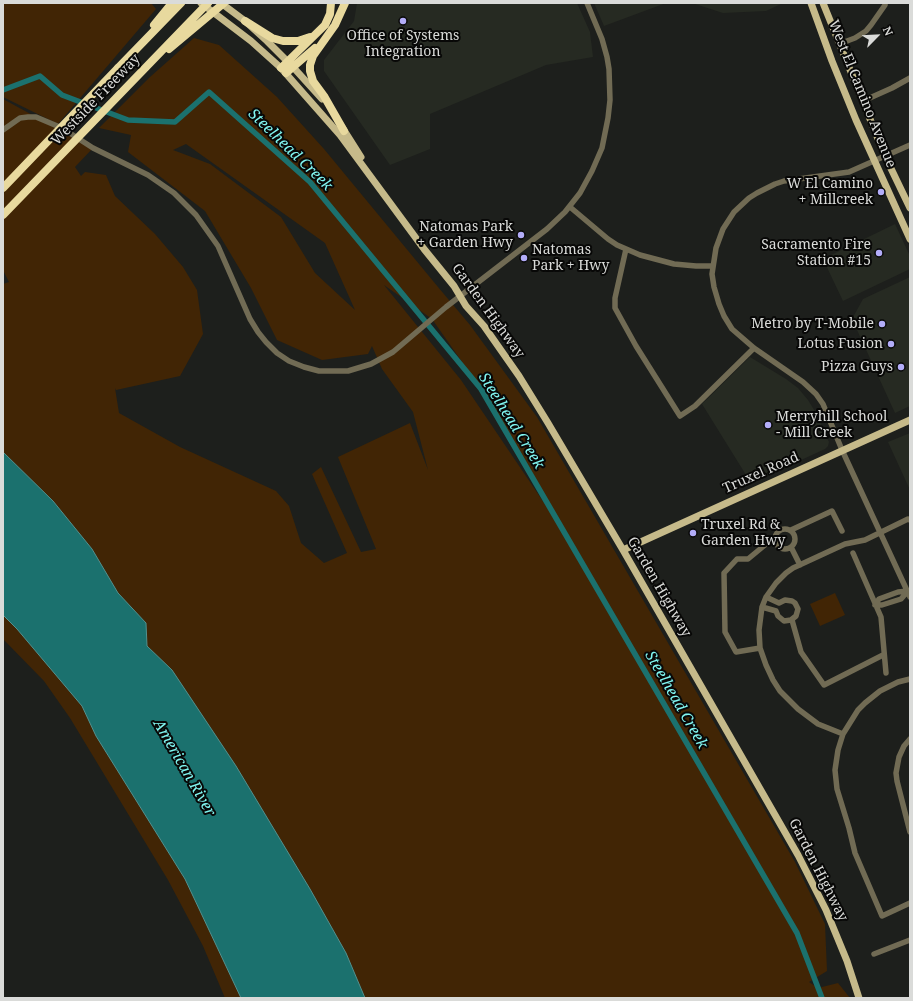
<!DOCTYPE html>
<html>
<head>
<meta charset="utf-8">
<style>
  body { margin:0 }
  #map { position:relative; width:913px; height:1001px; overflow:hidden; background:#1d1f1c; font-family:"Noto Serif",serif }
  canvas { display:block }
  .frame { position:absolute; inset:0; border:4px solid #dadbd9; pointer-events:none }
  .north { position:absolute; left:857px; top:16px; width:40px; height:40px; -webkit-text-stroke:3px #080807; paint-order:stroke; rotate:66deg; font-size:11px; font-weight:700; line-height:16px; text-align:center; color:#dadbd9 }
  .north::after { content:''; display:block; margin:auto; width:14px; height:18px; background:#dadbd9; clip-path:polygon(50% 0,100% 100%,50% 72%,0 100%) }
</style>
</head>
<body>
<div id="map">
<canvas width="913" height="1001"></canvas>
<div class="frame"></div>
<div class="north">N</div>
</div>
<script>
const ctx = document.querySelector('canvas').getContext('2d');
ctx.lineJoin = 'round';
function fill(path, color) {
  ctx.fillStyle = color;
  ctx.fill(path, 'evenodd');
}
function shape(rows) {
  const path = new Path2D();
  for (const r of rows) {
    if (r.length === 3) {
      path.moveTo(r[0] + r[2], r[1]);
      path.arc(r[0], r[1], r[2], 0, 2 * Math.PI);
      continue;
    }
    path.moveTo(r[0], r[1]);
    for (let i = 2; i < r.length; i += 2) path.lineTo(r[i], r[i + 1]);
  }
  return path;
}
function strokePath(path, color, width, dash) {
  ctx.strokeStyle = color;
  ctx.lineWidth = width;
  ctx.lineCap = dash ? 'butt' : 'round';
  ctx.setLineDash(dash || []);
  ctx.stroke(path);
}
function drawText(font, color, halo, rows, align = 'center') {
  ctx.font = font + ' "Noto Serif",serif';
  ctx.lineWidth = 4;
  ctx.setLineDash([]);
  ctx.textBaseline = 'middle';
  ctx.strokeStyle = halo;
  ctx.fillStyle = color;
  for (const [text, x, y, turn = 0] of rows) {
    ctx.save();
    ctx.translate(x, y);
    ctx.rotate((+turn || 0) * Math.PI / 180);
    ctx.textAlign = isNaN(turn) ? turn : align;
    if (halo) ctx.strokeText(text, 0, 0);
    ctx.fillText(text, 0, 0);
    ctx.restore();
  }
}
const built = shape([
  [357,3,577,3,590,32,593,57,546,65,430,114,430,149,390,165,324,71,324,60,354,21],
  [594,3,666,3,604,26],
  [692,3,783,3,766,11,723,13],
  [895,224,910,256,910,269,843,301,823,259],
  [910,277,910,406,895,413,852,319,863,299],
  [750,357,786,379,798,388,808,400,816,413,829,442,828,446,825,449,751,483,702,404],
  [910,433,910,490,888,442]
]);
const green = shape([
  [3,3,151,3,156,9,58,124,3,97],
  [194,38,219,45,277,97,324,149,438,287,470,325,537,417,795,862,825,924,827,971,809,982,818,988,838,983,850,998,365,998,346,953,310,889,236,766,172,670,147,646,146,623,118,593,92,549,53,501,3,452,3,284,9,282,3,270,3,99,93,148,75,167,81,176,85,172,106,175,115,196,155,234,183,267,197,290,203,334,180,376,116,390,115,388,119,413,180,447,276,491,289,506,301,543,324,563,347,553,312,474,321,467,361,552,376,549,338,457,410,423,428,470,413,412,382,369,372,346,368,354,322,360,277,340,251,288,205,211,128,152,131,135,99,128,150,77],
  [186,144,325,243,355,310,315,273,281,217,210,164,173,150],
  [384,285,432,319,481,389,582,559,461,380],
  [835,593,845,615,820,626,810,604],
  [3,615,17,629,82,706,96,736,185,879,241,998,225,998,203,946,168,880,70,718,44,681,3,639]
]);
const water = shape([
  [3,452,53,501,92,549,118,593,146,623,147,646,172,670,236,766,310,889,346,953,365,998,241,998,185,879,96,736,82,706,17,629,3,615,3,452]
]);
const canal = shape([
  [3,90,40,76,62,95,128,120,175,122,209,92,310,182,481,389,797,933,822,998]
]);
const minor = shape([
  [839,44,855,38,866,31,871,25,885,5],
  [863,101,892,88,910,78],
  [3,130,20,118,28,117,36,117,62,128,93,148,148,175,174,193,196,215,218,246,250,319,258,332,266,342,277,353,289,361,304,367,319,371,348,371,371,364,393,352,446,307,547,229,565,212,580,193,592,171,602,148,608,118,610,100,609,69,607,57,602,39,587,3],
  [910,145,849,172,784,181,775,184,757,193,749,198,734,212,723,229,716,248,712,274,714,287,719,304,724,316,732,329,754,348,803,382,816,394,823,404,842,450,910,597],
  [570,207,608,239,617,245,640,255,674,264,696,266,712,266],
  [626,249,615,298,615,308,636,346,680,416,695,406,754,348],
  [785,539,10],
  [791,530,832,511,842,531],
  [791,547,800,565],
  [853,553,881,617,886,673],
  [875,605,879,599,898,592,908,591],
  [875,605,882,605,901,599,908,591],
  [762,607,776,611,778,616,784,621,791,620,796,616,798,609,795,603,792,601,785,600,779,603,766,597],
  [792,620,801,652,824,685,883,655],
  [760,648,736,652,725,632,724,573,737,559,748,559,771,540,775,538],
  [910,679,898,682,880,691,865,703,858,710,843,734,838,750,835,770,837,789,849,828,855,853,882,916,910,903],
  [843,734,818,724,798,709,780,691,773,680,766,665,760,648,759,630,762,607,766,597,776,583,786,573,793,568,845,544,865,540,908,519,910,520],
  [910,739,904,746,899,757,896,773,897,781,910,832],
  [874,954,910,940]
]);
const major = shape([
  [201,3,251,41,281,68,340,135,424,249,454,286,466,306,484,326,519,376,548,423,623,550,798,855,826,910,847,961,859,998],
  [221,3,245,21,267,41,293,67,322,99],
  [811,3,832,61,856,120,910,239],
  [823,3,885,156,910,208],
  [342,127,361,157],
  [623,550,910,420]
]);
const highway = shape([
  [245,21,272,38,283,41,298,41,310,37],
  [154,25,172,3],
  [118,68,181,3],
  [281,68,325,25,330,14,331,3],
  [286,73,315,48],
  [344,131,324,96,313,81,310,71,310,65,313,56,335,25,345,3]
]);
const highwayBridge = shape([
  [169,49,224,3],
  [3,188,118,68],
  [3,215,208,3]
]);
const markers = [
  [403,21,4,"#b3adf9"],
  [881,192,4,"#b3adf9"],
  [521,235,4,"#b3adf9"],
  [879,253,4,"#b3adf9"],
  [524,258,4,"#b3adf9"],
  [882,324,4,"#b3adf9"],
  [891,344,4,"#b3adf9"],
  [901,367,4,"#b3adf9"],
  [768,425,4,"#b3adf9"],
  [693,533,4,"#b3adf9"]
];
const poiNames = [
  ["Office of Systems",403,36,"center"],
  ["Integration",403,52,"center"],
  ["W El Camino",873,184],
  ["+ Millcreek",873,200],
  ["Natomas Park",513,227],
  ["+ Garden Hwy",513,243],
  ["Sacramento Fire",871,245],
  ["Station #15",871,261],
  ["Natomas",532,250,"left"],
  ["Park + Hwy",532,266,"left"],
  ["Metro by T-Mobile",874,324],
  ["Lotus Fusion",883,344],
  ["Pizza Guys",893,367],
  ["Merryhill School",776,417,"left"],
  ["- Mill Creek",776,433,"left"],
  ["Truxel Rd &",701,525,"left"],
  ["Garden Hwy",701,541,"left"]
];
const streetNames = [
  ["West El Camino Avenue",862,94,68],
  ["Westside Freeway",96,100,-46],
  ["Garden Highway",488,311,54],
  ["Truxel Road",761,473,-24],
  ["Garden Highway",659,587,60],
  ["Garden Highway",818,870,63]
];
const waterNames = [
  ["Steelhead Creek",290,150,44],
  ["Steelhead Creek",511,421,58],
  ["Steelhead Creek",676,700,60],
  ["American River",184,768,60]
];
fill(built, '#262a22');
fill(green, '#412505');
fill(water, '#1b716e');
strokePath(water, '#54918e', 1);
strokePath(canal, '#1b716e', 5.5);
strokePath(minor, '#716b54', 5.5);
strokePath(major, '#c6ba8a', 7);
strokePath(highway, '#e8d99e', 8);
strokePath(highwayBridge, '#e8d99e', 8);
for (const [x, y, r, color] of markers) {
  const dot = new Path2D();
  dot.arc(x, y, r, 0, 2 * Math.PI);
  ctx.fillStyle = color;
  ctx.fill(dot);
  strokePath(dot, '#080807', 1.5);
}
drawText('14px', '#dadbd9', '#080807', poiNames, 'right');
drawText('14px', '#dadbd9', '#080807', streetNames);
drawText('italic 15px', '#81f6f1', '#080807', waterNames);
</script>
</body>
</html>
